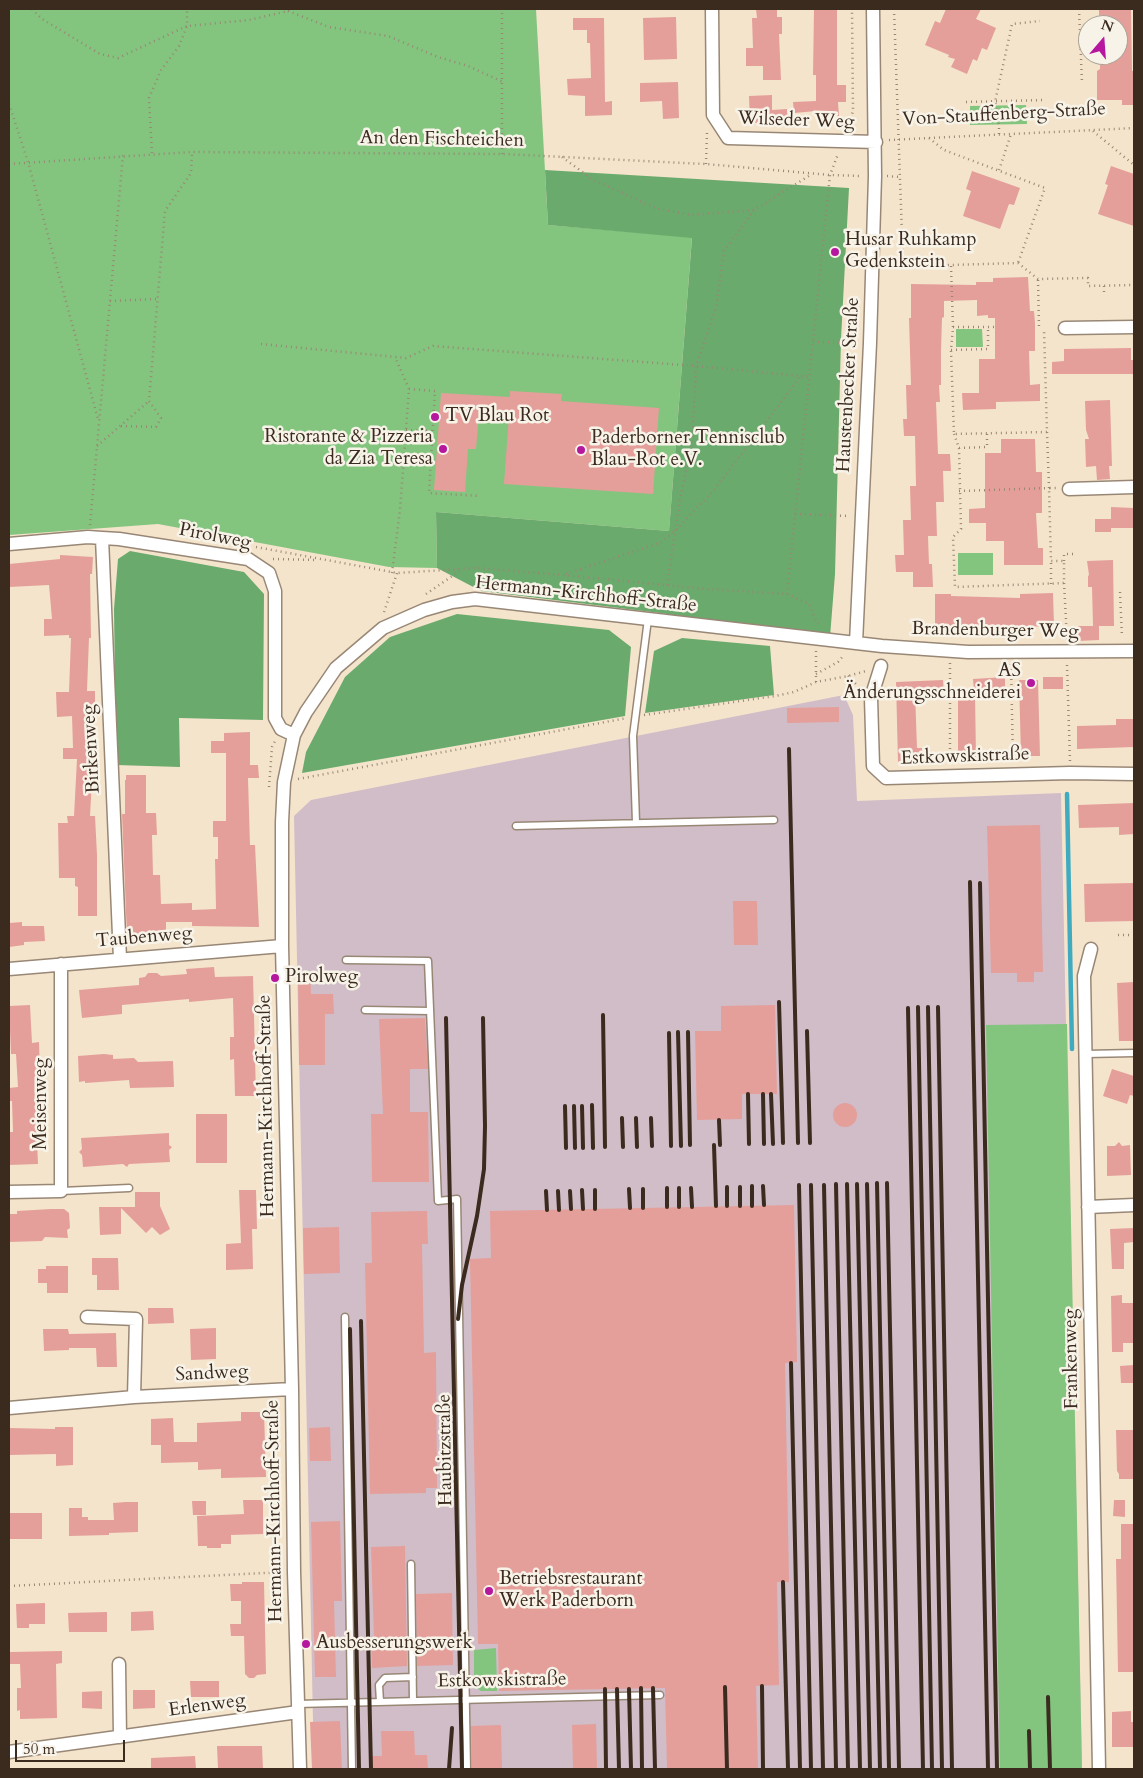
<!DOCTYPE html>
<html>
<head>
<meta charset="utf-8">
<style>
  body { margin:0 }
  #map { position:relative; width:1143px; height:1778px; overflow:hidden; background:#f5e4cc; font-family:Cardo,serif }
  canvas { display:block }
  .frame { position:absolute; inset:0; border:10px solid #3b2a1e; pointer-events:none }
  .north { position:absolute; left:1078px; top:15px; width:50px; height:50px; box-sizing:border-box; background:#f7f3e8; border:1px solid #aca397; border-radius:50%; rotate:18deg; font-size:14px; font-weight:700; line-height:20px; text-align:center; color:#3b2a1e }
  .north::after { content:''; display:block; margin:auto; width:18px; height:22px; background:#b5179e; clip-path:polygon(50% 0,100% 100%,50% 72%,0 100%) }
  .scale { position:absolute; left:15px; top:1740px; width:110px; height:22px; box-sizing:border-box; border:2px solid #3b2a1e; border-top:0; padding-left:6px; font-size:15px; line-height:18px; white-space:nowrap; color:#3b2a1e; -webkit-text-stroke:4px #f7f3e8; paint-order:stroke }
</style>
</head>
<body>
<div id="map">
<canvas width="1143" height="1778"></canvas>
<div class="frame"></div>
<div class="north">N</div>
<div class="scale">50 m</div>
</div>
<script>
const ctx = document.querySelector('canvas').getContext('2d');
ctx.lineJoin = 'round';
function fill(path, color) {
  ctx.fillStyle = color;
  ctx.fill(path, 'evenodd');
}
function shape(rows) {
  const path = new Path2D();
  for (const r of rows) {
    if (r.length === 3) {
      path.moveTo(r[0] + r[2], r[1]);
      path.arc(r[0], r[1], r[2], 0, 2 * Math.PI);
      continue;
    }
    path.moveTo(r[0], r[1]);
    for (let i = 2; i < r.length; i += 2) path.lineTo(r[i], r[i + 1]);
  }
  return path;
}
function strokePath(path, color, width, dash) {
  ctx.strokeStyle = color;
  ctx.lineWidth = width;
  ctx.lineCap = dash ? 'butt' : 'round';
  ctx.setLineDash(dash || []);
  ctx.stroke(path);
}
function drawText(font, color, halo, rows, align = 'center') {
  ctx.font = font + ' Cardo,serif';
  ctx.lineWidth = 5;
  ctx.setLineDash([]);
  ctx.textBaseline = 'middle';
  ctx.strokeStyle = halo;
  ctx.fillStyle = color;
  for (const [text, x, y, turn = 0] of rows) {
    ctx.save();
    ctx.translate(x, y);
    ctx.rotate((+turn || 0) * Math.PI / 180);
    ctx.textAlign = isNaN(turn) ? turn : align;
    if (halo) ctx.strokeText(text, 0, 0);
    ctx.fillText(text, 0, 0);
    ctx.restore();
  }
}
const industrial = shape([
  [844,695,853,715,857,801,1061,793,1082,1769,314,1769,294,816,311,800]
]);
const green = shape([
  [9,9,536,9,548,225,692,237,669,531,436,512,437,568,389,567,158,524,9,535],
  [1026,105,1027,124,970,125,970,106],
  [956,329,982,329,983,347,956,347],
  [958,553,993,553,993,575,958,575],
  [1067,1024,1082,1769,1000,1769,986,1025],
  [496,1648,497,1691,481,1691,474,1686,474,1650]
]);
const forest = shape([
  [545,170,849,188,841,339,835,574,830,637,660,613,481,591,437,568,436,512,669,531,692,238,548,225],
  [130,551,244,572,264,594,263,720,179,718,180,767,116,765,114,609,118,559],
  [457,614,609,630,631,647,625,716,302,773,306,752,345,677,390,637],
  [682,638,770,646,774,695,645,713,654,651]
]);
const stream = shape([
  [1067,794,1072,1049]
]);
const building = shape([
  [756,9,777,9,777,17,782,17,782,34,779,34,781,80,763,80,763,66,746,66,746,48,753,48,752,18,757,18],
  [814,9,837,9,837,85,846,85,846,102,838,102,839,116,816,117,816,111,794,113,793,102,816,101,816,75,813,75],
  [946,9,981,9,976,19,996,28,987,50,982,48,977,61,973,59,967,74,951,67,955,59,948,57,949,55,925,45,935,21,940,23],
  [1099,9,1131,9,1132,71,1134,71,1134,105,1122,105,1122,100,1097,100,1097,71,1100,69,1100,55,1118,55,1118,25,1099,25],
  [676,17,677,59,644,60,643,18],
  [573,18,604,18,605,102,612,101,612,115,585,116,585,96,568,95,567,79,591,78,590,43,587,43,587,30,573,30],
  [678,82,679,118,663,119,662,101,640,102,640,83],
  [772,95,772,110,787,109,788,122,750,123,749,96],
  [1111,166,1134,174,1134,226,1098,214,1108,185,1105,184],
  [972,171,1020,188,1014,205,1009,204,1000,229,963,216,971,191,966,189],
  [1028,277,1030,311,1034,311,1035,323,1035,351,1029,351,1030,385,1040,384,1040,401,996,402,996,409,963,410,962,393,979,393,979,359,995,359,995,318,988,318,988,315,977,316,977,300,944,301,944,317,942,318,941,351,941,385,939,385,940,402,936,402,938,454,950,454,951,471,943,471,944,502,936,502,937,536,928,536,929,564,932,564,933,587,913,587,913,572,896,572,895,555,904,555,903,520,911,520,910,486,916,486,915,436,904,436,903,419,907,419,906,385,911,385,909,318,911,318,911,284,976,285,976,282,993,282,993,278],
  [1131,348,1131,360,1134,360,1134,374,1052,374,1052,362,1064,361,1064,349],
  [510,391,562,394,561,401,659,408,653,494,504,484,509,416,479,414,476,449,468,449,465,492,434,490,441,393,510,397],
  [1110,400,1112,466,1109,466,1110,479,1097,480,1096,466,1086,467,1085,439,1089,439,1086,430,1085,401],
  [1001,439,1035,439,1036,472,1042,472,1042,513,1036,513,1038,548,1043,548,1043,565,1004,565,1004,541,986,541,986,523,969,523,969,509,985,508,985,453,1001,453],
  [1111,507,1134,508,1134,528,1111,528,1111,532,1095,532,1095,519,1111,519],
  [60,555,93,557,92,574,90,574,91,638,89,638,87,691,95,691,95,716,88,716,89,779,92,779,90,816,95,816,97,855,97,916,78,916,78,887,75,886,75,878,59,878,58,823,68,823,67,816,74,816,77,759,63,759,63,748,73,748,72,716,57,717,56,692,69,692,71,638,69,638,69,635,44,636,44,619,52,619,49,585,9,587,9,564,60,559],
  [1113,560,1114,626,1099,626,1099,640,1078,641,1078,626,1093,626,1092,587,1088,587,1088,576,1089,575,1087,561],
  [1053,593,1054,626,1021,627,1021,634,1004,634,1004,630,970,630,970,626,935,627,935,594,951,594,951,596,1020,598,1020,594],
  [1005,677,1005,690,974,691,973,679],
  [1043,677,1063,677,1063,689,1043,689],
  [943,680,944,692,915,692,917,748,922,748,923,761,898,762,896,682],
  [1019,680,1038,680,1040,756,1021,756],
  [958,693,975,693,976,758,958,758],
  [839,707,839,722,787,723,787,708],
  [1116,719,1134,719,1134,747,1077,749,1077,726,1116,725],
  [250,732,250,765,258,765,259,778,248,778,250,845,255,845,259,927,192,926,192,922,166,922,166,936,127,936,122,814,125,814,125,780,126,780,126,775,146,775,146,813,156,813,157,835,152,835,153,875,160,875,161,904,192,903,192,910,216,909,215,859,218,859,218,837,213,837,213,821,226,821,226,753,211,753,211,741,224,741,224,733],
  [1134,803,1134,834,1119,835,1119,827,1079,828,1078,805],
  [1040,825,1043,972,1034,972,1034,982,1017,982,1017,973,991,973,987,826],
  [1134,883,1134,921,1085,922,1084,884],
  [733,901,757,901,758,945,734,945],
  [22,922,22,926,44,926,45,941,24,942,24,945,9,947,9,923],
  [214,967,215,977,253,976,256,1096,235,1096,234,1059,230,1060,230,1037,234,1037,233,998,189,1002,189,999,122,1005,122,1014,82,1018,79,990,139,985,139,978,145,977,148,973,157,973,161,976,187,974,186,969],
  [298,972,310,972,311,994,333,994,334,1014,325,1014,325,1065,299,1065],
  [1134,982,1134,1041,1119,1041,1117,983],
  [30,1005,32,1043,39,1042,40,1073,37,1073,39,1117,36,1117,38,1164,9,1165,9,1132,13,1132,12,1101,9,1101,9,1088,18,1087,16,1054,11,1054,9,1006],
  [775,1005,777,1094,742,1094,742,1119,697,1120,695,1031,721,1031,721,1006],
  [425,1018,428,1069,410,1069,410,1112,428,1112,429,1182,372,1182,371,1114,383,1114,379,1019],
  [104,1054,113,1055,113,1059,134,1058,138,1062,173,1061,174,1087,130,1088,129,1080,85,1083,85,1081,79,1082,78,1056],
  [1112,1069,1134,1076,1134,1096,1130,1095,1127,1104,1103,1096],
  [845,1115,12],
  [196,1114,227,1114,227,1163,196,1163],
  [169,1133,169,1145,172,1147,169,1150,170,1162,129,1164,127,1167,123,1164,83,1167,82,1155,79,1152,82,1149,81,1138],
  [1119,1142,1122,1146,1130,1145,1131,1175,1107,1176,1107,1146,1115,1146],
  [239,1190,256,1190,257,1229,252,1229,253,1269,226,1270,226,1244,241,1243],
  [135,1192,160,1192,160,1206,170,1229,160,1235,152,1227,146,1233,121,1208,121,1234,100,1235,99,1207,135,1207],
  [794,1205,797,1362,785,1363,789,1582,777,1582,779,1685,756,1686,758,1769,667,1769,665,1688,499,1691,498,1644,478,1644,470,1259,491,1258,490,1211],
  [51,1209,64,1209,69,1213,70,1228,67,1230,68,1238,45,1237,42,1241,9,1242,9,1214,17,1214,17,1211],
  [427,1211,428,1244,422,1244,424,1353,436,1352,437,1488,426,1488,426,1493,370,1494,365,1263,372,1263,371,1212],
  [339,1227,340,1273,304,1274,303,1228],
  [1134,1228,1134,1242,1124,1243,1124,1269,1112,1269,1110,1229],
  [92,1258,118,1258,119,1290,97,1290,97,1275,92,1275],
  [46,1266,68,1266,68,1293,47,1293,47,1283,38,1283,38,1269,46,1269],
  [1122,1295,1122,1303,1134,1303,1134,1343,1123,1343,1123,1352,1112,1352,1111,1296],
  [148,1308,173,1308,174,1323,148,1324],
  [216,1328,216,1359,191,1360,190,1329],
  [43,1329,68,1329,69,1334,116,1333,117,1367,97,1367,96,1348,69,1348,69,1350,44,1351],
  [1134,1365,1134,1383,1121,1383,1120,1366],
  [241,1412,264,1412,266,1477,221,1478,221,1469,198,1470,198,1462,161,1463,161,1445,151,1445,151,1419,173,1418,174,1442,197,1442,197,1423,241,1421],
  [55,1427,73,1427,73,1465,56,1466,56,1454,9,1455,9,1428,55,1429],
  [330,1427,331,1461,310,1461,309,1428],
  [1116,1430,1134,1430,1134,1479,1119,1479,1119,1474,1117,1471],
  [243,1500,263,1500,263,1534,231,1535,231,1544,221,1544,221,1548,207,1548,207,1546,198,1546,197,1516,244,1514],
  [1114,1500,1125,1500,1125,1517,1113,1516],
  [192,1501,206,1501,206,1515,193,1515],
  [126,1502,138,1502,138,1532,109,1533,109,1535,69,1536,69,1508,82,1508,82,1517,88,1517,88,1520,114,1520,113,1503],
  [9,1513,42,1513,42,1539,9,1539],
  [340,1521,342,1601,334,1601,336,1677,315,1677,311,1522],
  [1121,1524,1134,1524,1134,1672,1118,1672,1116,1559,1121,1559],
  [405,1546,407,1666,372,1668,371,1640,374,1639,371,1547],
  [242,1582,264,1582,266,1674,257,1675,254,1678,249,1678,245,1674,244,1636,231,1636,230,1624,241,1624,241,1601,231,1601,230,1584,242,1584],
  [452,1593,453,1665,417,1666,416,1594],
  [45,1603,45,1624,29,1624,29,1628,17,1628,16,1604],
  [153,1611,154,1630,131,1631,131,1612],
  [107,1612,107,1632,69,1632,68,1613],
  [62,1651,62,1663,56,1664,57,1718,20,1719,20,1710,17,1711,17,1688,21,1688,20,1664,10,1664,10,1652],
  [190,1681,219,1681,219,1697,191,1697],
  [133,1690,155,1690,155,1708,133,1709],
  [102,1691,102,1709,82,1708,82,1692],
  [1131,1711,1131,1722,1134,1722,1134,1747,1112,1747,1112,1712],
  [340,1721,342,1769,312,1769,310,1722],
  [596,1724,597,1769,573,1769,572,1725],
  [501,1725,502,1769,472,1769,471,1726],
  [381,1731,414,1731,415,1755,427,1755,428,1769,371,1769,371,1756,382,1756],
  [217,1746,262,1746,263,1769,218,1769],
  [195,1756,196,1769,151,1769,151,1758]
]);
const path = shape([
  [32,9,42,19,100,54,118,58,187,26,187,9],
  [894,9,903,264,951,265,1018,263,1038,279,1088,278,1088,286,1134,285],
  [1079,9,1082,83],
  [288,11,329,27,388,36,438,57,468,66,503,82],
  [966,102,1043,100],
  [9,104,28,162,98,419],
  [848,128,853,111,852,9],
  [1093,131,1134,165],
  [999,134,999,126,995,102,1012,24,1040,21],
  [929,138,944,150,1045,188,1018,263],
  [889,140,1134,128],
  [152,153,149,98,161,70,179,46,187,26,249,20,288,11,289,9],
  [502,154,502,9],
  [562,157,592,179,655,208,690,215,754,210,812,174],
  [9,164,192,152,502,154,706,164,830,175,861,176],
  [706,164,707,132],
  [999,170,1011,134],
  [887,176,900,177],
  [951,266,953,327],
  [1038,280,1039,328],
  [1104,286,1104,294],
  [110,301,157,299],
  [994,327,953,327,951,350,954,434,1047,432,1044,329],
  [813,342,856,343],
  [261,344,406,358,433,346,696,366,810,377],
  [951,350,988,349,988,327],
  [409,389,435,391,429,493,480,496],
  [121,426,156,427,161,418,149,401,165,211,191,173,192,152],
  [406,430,432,431],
  [954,434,959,448,961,529,953,537,955,587,1064,583,1064,561,1051,561,1049,488,1058,488],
  [97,446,149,401],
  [959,448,987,447,987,433],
  [959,491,1049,488,1047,432],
  [795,514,849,516],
  [90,525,123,155],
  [256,547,397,573,477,568,564,575,705,589,787,594,809,604,817,623,820,624],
  [273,559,317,560],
  [1064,561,1064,554,1075,554],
  [392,573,400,510,409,389,395,357],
  [566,574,662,542,676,530,714,490,801,376],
  [1064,583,1067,639],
  [1051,584,1051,561],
  [667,585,680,499,692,443,696,366,716,308,724,251,754,210],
  [1120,592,1122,637],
  [426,594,461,570],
  [787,594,830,175,838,154],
  [384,612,397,573],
  [816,651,816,682],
  [950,663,950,762],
  [1011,664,1013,761],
  [1067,665,1070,761],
  [816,674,838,662,844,655],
  [848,676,861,689],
  [644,715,775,696,794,692,816,682,848,676,866,671],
  [298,779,627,718],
  [269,787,272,747,275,741],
  [1118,935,1134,935],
  [9,1586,282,1572]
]);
const lane = shape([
  [636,822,633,736,648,619],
  [516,826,774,820],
  [346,960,428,961,438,1201,457,1199,467,1769],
  [365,1010,430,1011],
  [1086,1054,1134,1053],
  [61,1191,129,1188],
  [345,1317,352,1769],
  [411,1564,413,1701],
  [380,1702,379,1685,385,1678,413,1677],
  [297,1704,660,1695]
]);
const street = shape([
  [712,9,713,115,728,138,876,142],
  [1065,328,1134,327],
  [1069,489,1134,487],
  [102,538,120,959],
  [9,544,88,537,102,538,119,539,248,559,269,573,275,591,275,718,281,729,294,735],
  [856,643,870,343,875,176,873,9],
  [881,666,871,698,873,766,886,778,1070,773,1134,774],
  [1091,949,1084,976,1099,1769],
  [9,969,282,946],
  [9,1192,61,1191,61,964],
  [1088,1207,1134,1205],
  [87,1317,136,1319,134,1397],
  [9,1408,134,1397,292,1389],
  [119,1664,120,1737],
  [9,1752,298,1712],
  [300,1769,294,1572,292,1389,282,946,282,822,284,782,294,735,306,712,336,668,383,628,424,610,452,602,475,599,882,646,968,652,1134,651]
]);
const rail = shape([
  [789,749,798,1143],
  [970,882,988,1769],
  [980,883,997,1769],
  [779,1002,783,1143],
  [918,1007,932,1769],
  [928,1007,942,1769],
  [938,1007,952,1769],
  [908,1008,923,1769],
  [603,1015,605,1147],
  [446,1018,462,1769],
  [807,1031,810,1143],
  [678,1032,681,1146],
  [688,1032,690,1145],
  [669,1033,671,1146],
  [748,1094,749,1144],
  [763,1094,764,1144],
  [771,1094,773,1144],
  [592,1105,593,1148],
  [565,1106,566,1148],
  [574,1106,575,1148],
  [582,1106,583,1148],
  [622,1118,623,1147],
  [636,1118,637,1147],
  [651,1118,652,1146],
  [719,1120,720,1145],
  [714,1145,716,1206],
  [877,1183,889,1769],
  [887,1183,899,1769],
  [836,1184,848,1769],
  [847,1184,860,1769],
  [857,1184,870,1769],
  [867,1184,880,1769],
  [799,1185,811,1769],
  [811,1185,823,1769],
  [824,1185,836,1769],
  [752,1186,752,1206],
  [763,1186,764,1205],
  [727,1187,727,1206],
  [740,1187,740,1206],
  [667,1188,667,1207],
  [679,1188,679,1207],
  [691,1188,692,1207],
  [629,1189,630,1208],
  [643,1189,643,1208],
  [582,1190,583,1209],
  [595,1190,595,1209],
  [546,1191,547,1210],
  [558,1191,559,1210],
  [570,1191,571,1209],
  [458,1319,462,1285,477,1216,484,1169,485,1126,483,1018],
  [361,1321,371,1769],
  [350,1329,359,1769],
  [791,1363,800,1769],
  [783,1582,788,1769],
  [762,1686,763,1769],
  [725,1687,727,1769],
  [641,1688,642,1769],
  [653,1688,655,1769],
  [605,1689,606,1769],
  [617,1689,619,1769],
  [629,1689,631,1769],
  [1048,1697,1050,1769],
  [1029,1731,1030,1769],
  [449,1769,452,1728]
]);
const markers = [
  [835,252,5,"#b5179e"],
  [435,417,5,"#b5179e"],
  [443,449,5,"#b5179e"],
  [581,450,5,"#b5179e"],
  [1031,683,5,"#b5179e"],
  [275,978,5,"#b5179e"],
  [489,1591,5,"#b5179e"],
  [306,1644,5,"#b5179e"]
];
const streetNames = [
  ["Von-Stauffenberg-Straße",1004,115,-3],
  ["Wilseder Weg",796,121,2],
  ["An den Fischteichen",442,140,1],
  ["Haustenbecker Straße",849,385,-87],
  ["Pirolweg",215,537,11],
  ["Hermann-Kirchhoff-Straße",586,595,6],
  ["Brandenburger Weg",995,631,1],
  ["Birkenweg",92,749,-93],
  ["Estkowskistraße",965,757,-2],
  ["Taubenweg",144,938,-5],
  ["Meisenweg",42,1104,-90],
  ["Hermann-Kirchhoff-Straße",267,1106,-91],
  ["Frankenweg",1072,1359,-91],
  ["Sandweg",212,1374,-3],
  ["Haubitzstraße",446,1450,-91],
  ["Hermann-Kirchhoff-Straße",275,1511,-91],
  ["Estkowskistraße",502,1681,-1],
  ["Erlenweg",207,1706,-8]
];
const poiNames = [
  ["Husar Ruhkamp",845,241],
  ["Gedenkstein",845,263],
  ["TV Blau Rot",445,417],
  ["Ristorante & Pizzeria",433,438,"right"],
  ["da Zia Teresa",433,460,"right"],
  ["Paderborner Tennisclub",591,439],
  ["Blau-Rot e.V.",591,461],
  ["AS",1021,672,"right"],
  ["Änderungsschneiderei",1021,694,"right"],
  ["Pirolweg",285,978],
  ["Betriebsrestaurant",499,1580],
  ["Werk Paderborn",499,1602],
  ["Ausbesserungswerk",316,1644]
];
fill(industrial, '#d1bdc8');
fill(green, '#83c57e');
fill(forest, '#6aaa6d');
strokePath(stream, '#40abbf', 4.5);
fill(building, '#e49f9a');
strokePath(lane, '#988775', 9);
strokePath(street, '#988775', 15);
strokePath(path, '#988775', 2.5, [1, 4]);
strokePath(lane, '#fff', 6);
strokePath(street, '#fff', 12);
strokePath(rail, '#3b2a1e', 4);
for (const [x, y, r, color] of markers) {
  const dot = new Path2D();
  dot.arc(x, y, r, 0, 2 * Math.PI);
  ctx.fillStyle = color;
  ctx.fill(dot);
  strokePath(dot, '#f7f3e8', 2);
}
drawText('19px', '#3b2a1e', '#f7f3e8', streetNames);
drawText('19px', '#3b2a1e', '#f7f3e8', poiNames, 'left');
</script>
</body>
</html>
